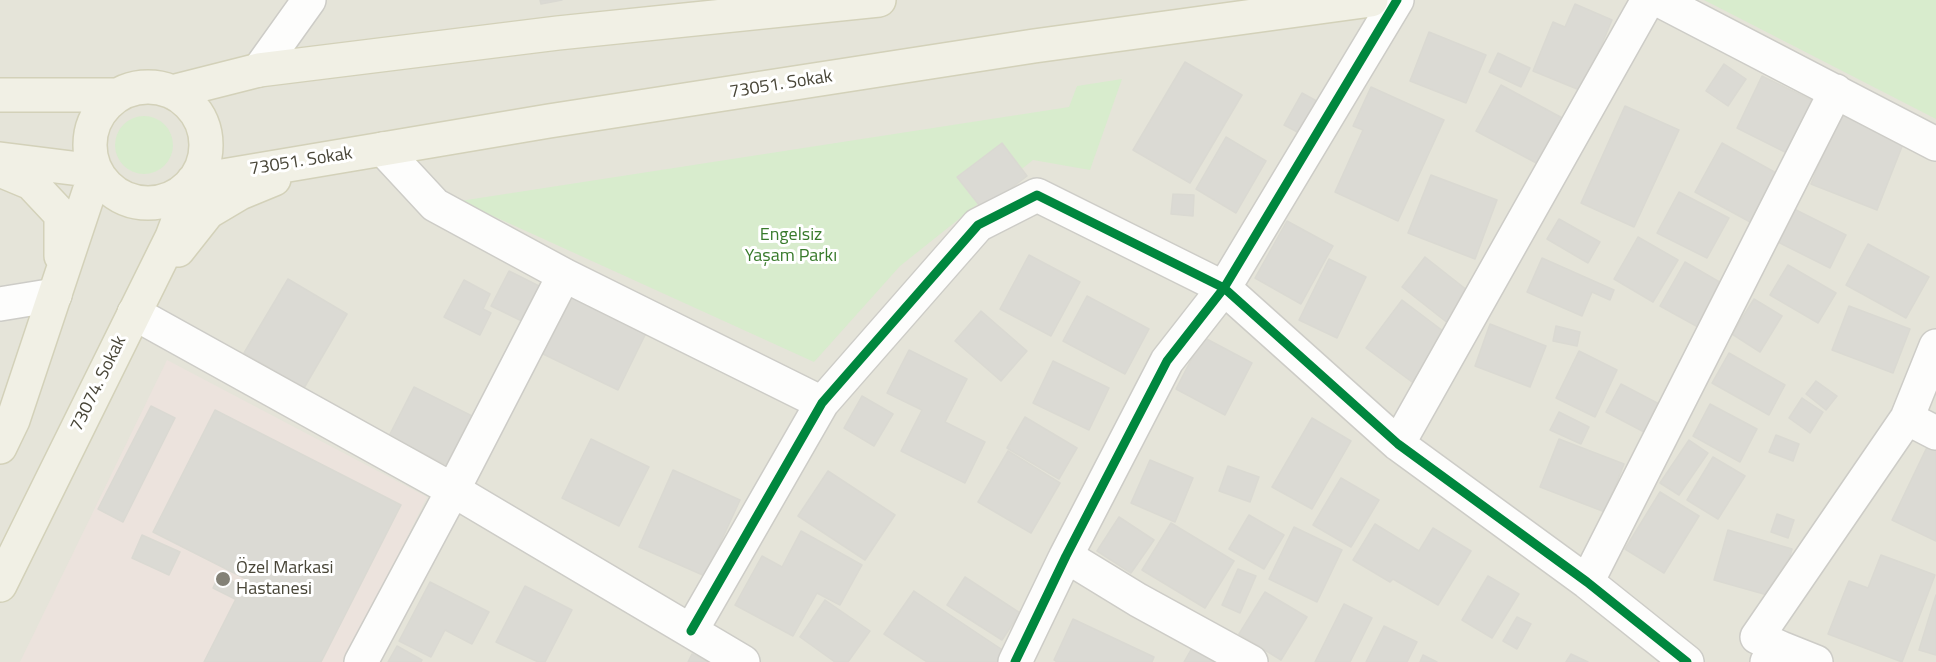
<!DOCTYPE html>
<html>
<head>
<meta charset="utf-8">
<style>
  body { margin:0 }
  canvas { display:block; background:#f1f1ec }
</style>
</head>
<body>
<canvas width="1936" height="662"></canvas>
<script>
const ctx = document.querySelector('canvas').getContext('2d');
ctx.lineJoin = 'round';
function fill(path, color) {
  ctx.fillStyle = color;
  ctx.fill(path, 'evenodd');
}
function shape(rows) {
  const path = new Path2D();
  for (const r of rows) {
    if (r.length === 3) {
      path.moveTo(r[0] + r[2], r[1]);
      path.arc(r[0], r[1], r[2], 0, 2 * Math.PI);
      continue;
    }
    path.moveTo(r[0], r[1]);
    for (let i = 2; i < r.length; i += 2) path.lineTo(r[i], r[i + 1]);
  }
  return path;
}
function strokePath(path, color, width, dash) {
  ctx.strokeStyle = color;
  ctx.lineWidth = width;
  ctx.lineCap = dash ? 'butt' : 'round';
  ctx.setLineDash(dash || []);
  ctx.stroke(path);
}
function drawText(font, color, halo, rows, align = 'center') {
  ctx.font = font + ' "Titillium Web",sans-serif';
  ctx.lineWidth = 6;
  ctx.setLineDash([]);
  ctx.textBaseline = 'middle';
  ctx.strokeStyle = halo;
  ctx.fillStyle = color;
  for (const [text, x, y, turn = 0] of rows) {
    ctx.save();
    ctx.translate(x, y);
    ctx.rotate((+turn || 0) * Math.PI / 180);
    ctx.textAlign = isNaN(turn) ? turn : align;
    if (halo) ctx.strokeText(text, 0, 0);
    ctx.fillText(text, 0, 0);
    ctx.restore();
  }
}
const residential = shape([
  [0,0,1936,0,1936,662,0,662]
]);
const medical = shape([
  [167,360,427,497,346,662,20,662]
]);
const green = shape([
  [1704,0,1936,0,1936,119],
  [1122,79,1090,170,1033,160,900,266,814,362,460,201,1069,107,1077,86],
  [144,145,29]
]);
const building = shape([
  [540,0,562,0,541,4,540,0],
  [1575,4,1612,20,1582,91,1533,71,1553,22,1565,27,1575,4],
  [1429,32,1486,55,1466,103,1410,81,1429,32],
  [1498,53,1530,68,1521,87,1489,72,1498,53],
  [1185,62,1242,95,1190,183,1133,150,1185,62],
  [1724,64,1746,79,1728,106,1706,91,1724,64],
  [1762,76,1813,101,1787,153,1737,128,1762,76],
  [1501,85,1566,120,1542,166,1476,131,1501,85],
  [1371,87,1444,120,1398,221,1335,192,1363,130,1353,126,1371,87],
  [1302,93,1324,105,1307,137,1284,125,1302,93],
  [1625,106,1679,130,1634,227,1581,203,1625,106],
  [1840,112,1905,139,1877,210,1811,184,1840,112],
  [1226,137,1266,161,1236,213,1196,189,1226,137],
  [1002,143,1027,176,983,210,957,177,1002,143],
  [1722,143,1778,174,1752,223,1695,192,1722,143],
  [1431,175,1497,200,1475,259,1408,233,1431,175],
  [1679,192,1729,218,1707,258,1657,233,1679,192],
  [1173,194,1194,195,1193,216,1171,214,1173,194],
  [1794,209,1846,235,1830,268,1778,242,1794,209],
  [1559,219,1600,242,1588,263,1547,239,1559,219],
  [1287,221,1333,246,1301,304,1255,278,1287,221],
  [1638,237,1678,260,1653,302,1614,279,1638,237],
  [1868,244,1929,277,1906,318,1846,285,1868,244],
  [1029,255,1080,282,1051,336,1000,309,1029,255],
  [1425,257,1472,294,1449,324,1402,287,1425,257],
  [1542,258,1614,290,1610,300,1592,292,1582,316,1527,292,1542,258],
  [1329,259,1366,277,1337,338,1299,320,1329,259],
  [1685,262,1723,284,1698,327,1660,306,1685,262],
  [1788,265,1836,293,1818,323,1770,295,1788,265],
  [509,271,545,289,528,324,491,306,509,271],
  [288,279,347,314,304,388,244,353,288,279],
  [464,280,490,294,483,309,491,313,480,335,444,317,464,280],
  [573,287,650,325,618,390,541,353,573,287],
  [1087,296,1149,329,1125,374,1063,341,1087,296],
  [1754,299,1782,316,1760,352,1732,334,1754,299],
  [1402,300,1447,334,1412,382,1366,348,1402,300],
  [1849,306,1910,329,1893,373,1832,350,1849,306],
  [981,311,1027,351,1001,381,955,341,981,311],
  [1490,324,1546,346,1530,387,1475,366,1490,324],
  [1556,326,1580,332,1577,346,1553,341,1556,326],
  [1203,337,1252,363,1225,415,1176,389,1203,337],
  [909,350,967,379,945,422,985,442,965,483,901,451,922,410,887,393,909,350],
  [1579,351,1617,370,1595,417,1556,398,1579,351],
  [1729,353,1785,385,1769,415,1712,383,1729,353],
  [1053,361,1109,388,1089,430,1033,403,1053,361],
  [1816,381,1837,396,1826,410,1806,394,1816,381],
  [1621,384,1661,405,1646,433,1606,412,1621,384],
  [414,387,474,417,449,466,389,436,414,387],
  [862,396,893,414,874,446,844,428,862,396],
  [1802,398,1823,412,1810,433,1789,418,1802,398],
  [1710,404,1757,429,1740,462,1693,436,1710,404],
  [151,406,175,418,123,522,98,509,151,406],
  [215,410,401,505,321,662,204,662,246,579,153,532,215,410],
  [1559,412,1589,427,1581,444,1550,430,1559,412],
  [1025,417,1077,448,1059,479,1007,448,1025,417],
  [1312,418,1351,441,1312,509,1272,487,1312,418],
  [1776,435,1799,444,1793,461,1769,452,1776,435],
  [591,439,649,467,619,526,562,498,591,439],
  [1559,439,1624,464,1605,512,1540,487,1559,439],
  [1689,440,1708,453,1679,495,1660,483,1689,440],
  [1929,443,1936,446,1936,541,1892,520,1929,443],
  [1008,451,1060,483,1031,533,978,502,1008,451],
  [1713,457,1745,476,1718,519,1687,500,1713,457],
  [1150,460,1193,478,1175,522,1131,503,1150,460],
  [1228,466,1259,477,1250,502,1219,491,1228,466],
  [673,470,740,500,705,576,639,547,673,470],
  [828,471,895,515,865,560,798,516,828,471],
  [1341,478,1379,500,1351,547,1313,525,1341,478],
  [1660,492,1699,516,1664,573,1625,549,1660,492],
  [1777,514,1794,520,1788,538,1771,532,1777,514],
  [1249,515,1284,535,1264,569,1229,549,1249,515],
  [1119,517,1154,540,1131,573,1097,551,1119,517],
  [1171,523,1234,561,1205,608,1142,570,1171,523],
  [1375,524,1419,551,1433,528,1471,551,1438,605,1393,579,1390,582,1353,560,1375,524],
  [1294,527,1342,550,1317,602,1269,579,1294,527],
  [1728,530,1792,549,1778,598,1714,580,1728,530],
  [801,531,862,565,840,605,817,593,793,636,735,605,762,556,782,567,801,531],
  [142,535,180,552,169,575,132,558,142,535],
  [1881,555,1935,575,1902,662,1828,634,1849,581,1868,588,1881,555],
  [1238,569,1256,576,1240,613,1222,605,1238,569],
  [219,575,242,586,235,599,213,588,219,575],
  [1488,576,1519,594,1492,638,1462,620,1488,576],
  [965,577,1020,613,1002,640,947,605,965,577],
  [430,582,489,612,472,644,445,630,431,657,399,641,430,582],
  [525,586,572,610,545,662,538,662,496,642,525,586],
  [914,591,1004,651,997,662,927,662,884,634,914,591],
  [1265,592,1307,617,1281,660,1239,634,1265,592],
  [1936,595,1936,655,1919,650,1936,595],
  [825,600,870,631,848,662,835,662,800,637,825,600],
  [1344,604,1372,618,1350,662,1315,662,1344,604],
  [1517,617,1531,624,1517,649,1503,641,1517,617],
  [1073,619,1154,657,1152,662,1057,662,1054,660,1073,619],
  [1384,626,1417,642,1407,662,1366,662,1384,626],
  [397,646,422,660,421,662,388,662,397,646],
  [1192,648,1215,662,1184,662,1192,648],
  [692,654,708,662,688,662,692,654],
  [1571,654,1588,662,1566,662,1571,654],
  [1423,655,1437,662,1420,662,1423,655]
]);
const minor = shape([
  [1659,0,1936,144],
  [259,70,309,0],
  [383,149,435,205,564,275,822,403],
  [0,304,55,295],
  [134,313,453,490,743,662],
  [1907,418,1936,433],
  [1398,444,1648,0],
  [1066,556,1138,600,1251,662],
  [1587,582,1836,91],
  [691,631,822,403,978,225,1037,195,1224,288,1398,444,1587,582,1687,662],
  [1781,648,1816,662],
  [361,662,453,490,564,275],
  [1015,662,1066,556,1167,361,1224,288,1397,0],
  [1767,662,1781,648,1757,637,1907,418,1936,346]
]);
const major = shape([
  [148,145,58],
  [172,92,259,70,558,33,879,0],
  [0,95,117,95],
  [0,159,96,171,13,420,0,447],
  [0,170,31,183,61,215,61,256],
  [178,250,208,212,240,193,274,179],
  [0,585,172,237,193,181,549,121,1034,46,1371,0]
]);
const cycleway = shape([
  [691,631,822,403,978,225,1037,195,1224,288,1398,444,1587,582,1687,662],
  [1015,662,1066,556,1167,361,1224,288,1397,0]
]);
const markers = [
  [223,579,8,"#838176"]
];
const streetNames = [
  ["73051. Sokak",781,85,-9],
  ["73051. Sokak",301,162,-9],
  ["73074. Sokak",99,384,-64]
];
const parkNames = [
  ["Engelsiz",791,236],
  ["Yaşam Parkı",791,257]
];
const poiNames = [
  ["Özel Markasi",236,569],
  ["Hastanesi",236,590]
];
fill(residential, '#e5e4d9');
fill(medical, '#ece3dd');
fill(green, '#d8eccd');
fill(building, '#dbdad4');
strokePath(building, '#dad9d2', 1.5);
strokePath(minor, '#cdccc7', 36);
strokePath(major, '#d3d1b9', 36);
strokePath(minor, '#fdfdfc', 33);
strokePath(major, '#f1f0e5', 33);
strokePath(cycleway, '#00873e', 9);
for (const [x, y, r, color] of markers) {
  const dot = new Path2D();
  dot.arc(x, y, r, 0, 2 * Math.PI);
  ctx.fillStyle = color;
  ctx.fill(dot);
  strokePath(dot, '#fff', 2);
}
drawText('18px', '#484537', '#fff', streetNames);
drawText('18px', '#387a2b', '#fff', parkNames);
drawText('18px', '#484537', '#fff', poiNames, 'left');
</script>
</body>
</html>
